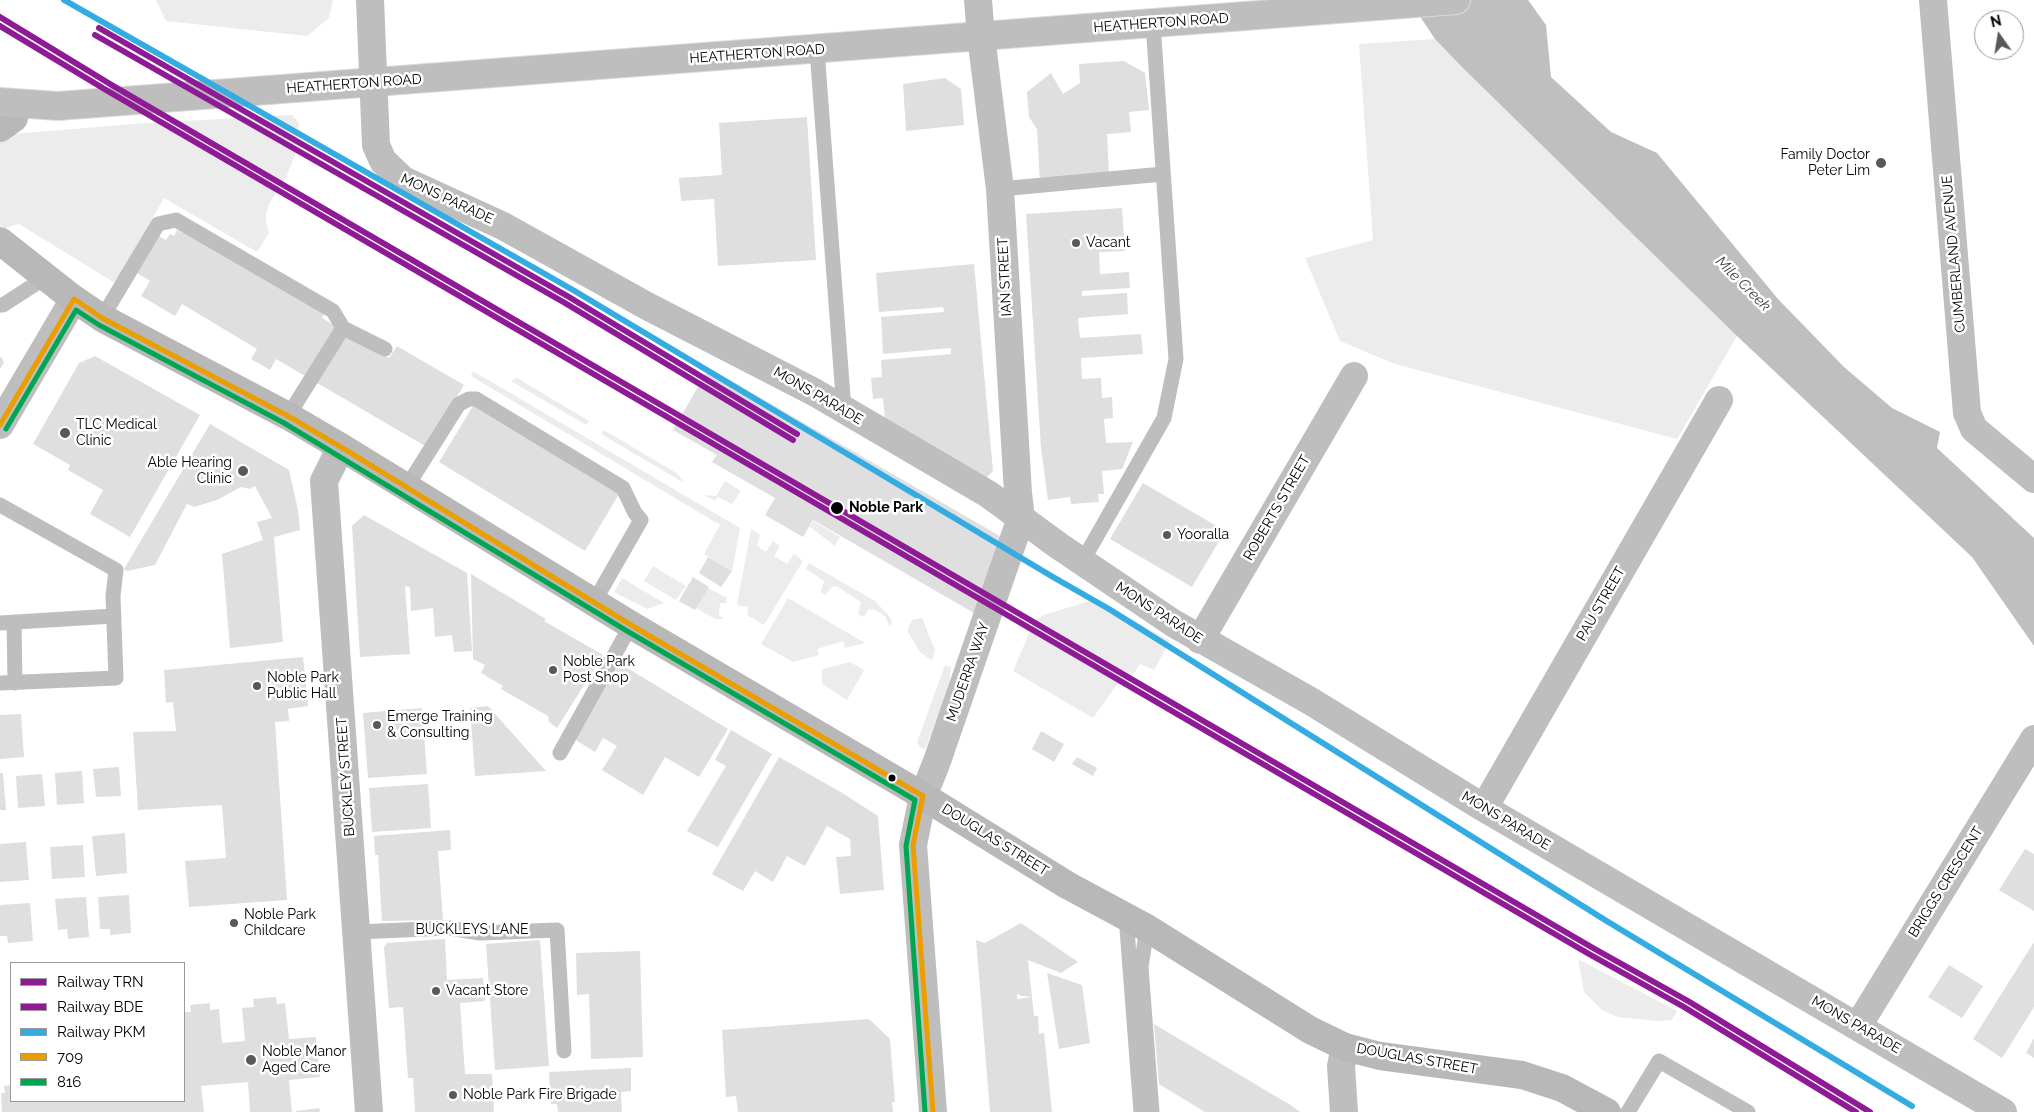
<!DOCTYPE html>
<html>
<head>
<meta charset="utf-8">
<style>
  body { margin:0 }
  #map { position:relative; width:2034px; height:1112px; overflow:hidden; background:#fff; font-family:Raleway,sans-serif }
  canvas { display:block }
  .legend { position:absolute; left:10px; top:962px; width:175px; height:140px; box-sizing:border-box; background:#fff; border:1px solid #999; margin:0; padding:6px 9px; list-style:none; font-size:15px; color:#000 }
  .legend li { display:flex; align-items:center; gap:10px; height:25px }
  .legend b { width:25px; border:1px solid #999 }
  .north { position:absolute; left:1974px; top:10px; width:50px; height:50px; box-sizing:border-box; background:#fff; border:1px solid #999; border-radius:50%; rotate:347deg; font-size:14px; font-weight:700; line-height:20px; text-align:center; color:#000 }
  .north::after { content:''; display:block; margin:auto; width:18px; height:22px; background:#595959; clip-path:polygon(50% 0,100% 100%,50% 72%,0 100%) }
</style>
</head>
<body>
<div id="map">
<canvas width="2034" height="1112"></canvas>
<ul class="legend">
<li><b style="height:6px;background:#8f1a95"></b>Railway TRN</li>
<li><b style="height:6px;background:#8f1a95"></b>Railway BDE</li>
<li><b style="height:6px;background:#34ace1"></b>Railway PKM</li>
<li><b style="height:6px;background:#eb9e00"></b>709</li>
<li><b style="height:6px;background:#00a651"></b>816</li>
</ul>
<div class="north">N</div>
</div>
<script>
const ctx = document.querySelector('canvas').getContext('2d');
ctx.lineJoin = 'round';
function fill(path, color) {
  ctx.fillStyle = color;
  ctx.fill(path, 'evenodd');
}
function shape(rows) {
  const path = new Path2D();
  for (const r of rows) {
    path.moveTo(r[0], r[1]);
    for (let i = 2; i < r.length; i += 2) path.lineTo(r[i], r[i + 1]);
  }
  return path;
}
function strokePath(path, color, width, dash) {
  ctx.strokeStyle = color;
  ctx.lineWidth = width;
  ctx.lineCap = dash ? 'butt' : 'round';
  ctx.setLineDash(dash || []);
  ctx.stroke(path);
}
function drawText(font, color, halo, rows, align = 'center') {
  ctx.font = font + ' Raleway,sans-serif';
  ctx.lineWidth = 5;
  ctx.setLineDash([]);
  ctx.textBaseline = 'middle';
  ctx.strokeStyle = halo;
  ctx.fillStyle = color;
  for (const [text, x, y, turn = 0] of rows) {
    ctx.save();
    ctx.translate(x, y);
    ctx.rotate((+turn || 0) * Math.PI / 180);
    ctx.textAlign = isNaN(turn) ? turn : align;
    if (halo) ctx.strokeText(text, 0, 0);
    ctx.fillText(text, 0, 0);
    ctx.restore();
  }
}
const green = shape([
  [156,0,333,0,329,18,307,36,166,21],
  [1435,39,1737,336,1677,439,1395,364,1340,341,1305,258,1373,240,1359,44],
  [292,115,299,123,296,152,286,178,269,204,266,213,266,223,269,233,257,252,164,198,115,283,19,224,5,228,0,226,0,140,12,134,147,123],
  [473,371,740,528,732,571,704,554,720,525,471,376],
  [517,378,589,421,586,425,511,381],
  [604,430,678,474,684,483,601,434],
  [725,481,741,491,732,504,718,497,715,501,704,495,716,496],
  [813,521,840,537,835,546,810,527],
  [751,529,760,535,757,546,766,552,773,541,780,546,774,556,787,564,794,554,803,561,764,625,747,615,748,607,737,605],
  [809,563,875,601,890,617,892,622,889,626,885,616,873,609,868,610,864,617,858,614,861,602,836,586,832,587,825,595,821,592,824,581,806,569],
  [653,566,686,586,676,600,644,581],
  [622,578,664,603,647,609,614,592],
  [708,588,727,598,726,603,720,603,719,616,723,617,722,619,715,619,696,608],
  [788,598,865,643,845,648,843,641,817,649,819,655,793,662,761,644],
  [1096,599,1170,641,1154,670,1140,664,1125,687,1118,683,1093,718,1013,671,1035,620,1044,615],
  [922,618,935,650,932,661,920,652,908,632,908,628,912,620],
  [850,662,864,670,847,700,822,684,822,671,823,669],
  [945,665,951,667,949,688,925,749,920,748,917,742],
  [1578,959,1677,1011,1672,1020,1658,1021,1618,1017,1602,1010,1584,992]
]);
const water = shape([
  [1409,0,1528,0,1546,25,1551,77,1611,132,1657,153,1778,299,1844,367,1892,408,1940,432,1937,448,2034,538,2034,646,1972,557,1737,336,1463,68,1435,39]
]);
const building = shape([
  [1124,61,1145,73,1149,110,1129,112,1131,132,1107,134,1109,174,1040,182,1037,129,1029,117,1027,92,1051,73,1063,94,1080,83,1079,64],
  [945,78,961,89,964,125,906,131,903,84],
  [807,117,816,260,718,266,714,199,681,201,679,178,722,175,719,123],
  [1122,208,1125,251,1099,252,1100,274,1129,272,1130,288,1082,291,1082,296,1127,293,1128,314,1078,318,1080,338,1141,334,1143,354,1081,358,1082,379,1101,378,1102,398,1112,397,1113,418,1104,419,1106,443,1133,442,1122,469,1102,471,1104,494,1098,494,1099,502,1071,504,1070,497,1048,500,1041,448,1026,214],
  [177,230,183,233,184,230,325,312,322,318,389,358,397,346,464,385,427,447,276,359,270,370,251,359,257,349,182,304,175,316,141,296,150,281,132,270,154,233,166,240,170,234,174,236],
  [974,264,993,471,985,479,885,420,883,398,873,399,871,378,882,377,881,360,951,354,951,348,883,354,881,317,944,312,943,307,879,312,876,273],
  [95,356,200,415,130,537,90,514,103,490,68,470,70,465,33,444,79,363],
  [0,357,2,358,4,363,0,369],
  [709,368,1005,539,981,617,813,520,803,537,765,515,775,498,712,462,717,455,673,430],
  [473,406,619,494,585,551,439,462],
  [210,424,289,470,298,510,300,530,274,537,283,642,230,648,222,554,263,540,257,522,272,518,255,486,250,489,241,487,217,500,194,507,187,504,155,565,127,571,124,569],
  [1143,483,1225,531,1192,587,1110,539],
  [364,515,467,573,472,651,454,652,452,635,435,637,433,608,411,611,410,587,405,586,410,654,360,657,352,526],
  [708,557,732,571,721,587,699,573],
  [471,574,546,619,544,621,603,655,557,728,549,722,548,716,501,689,503,686,481,673,485,665,473,659],
  [693,577,709,587,695,610,679,601],
  [303,657,308,706,288,709,289,721,275,722,287,900,189,907,185,861,226,858,222,805,138,810,133,732,176,731,173,702,166,703,164,670],
  [619,663,728,729,699,777,665,757,643,795,602,770,617,746,603,738,595,752,574,739],
  [488,706,546,771,475,776,470,708],
  [422,708,427,774,368,778,363,713],
  [21,714,24,757,0,759,0,715],
  [731,730,772,754,718,847,687,831,726,766,715,760],
  [1041,731,1064,744,1054,762,1032,749],
  [779,757,844,794,878,816,884,890,840,894,836,857,851,856,850,839,827,826,805,866,787,856,773,882,755,871,743,891,712,874],
  [1077,757,1097,768,1093,776,1072,764],
  [119,767,121,796,96,797,93,769],
  [82,771,84,803,57,805,55,773],
  [0,773,3,773,6,810,0,810],
  [42,774,45,806,18,808,16,776],
  [428,784,431,828,372,832,369,788],
  [450,830,451,850,438,851,443,920,382,921,378,855,375,855,374,836],
  [125,833,127,873,96,876,92,836],
  [26,842,29,880,0,882,0,844],
  [83,845,85,877,52,879,50,847],
  [2025,849,2034,854,2034,911,1999,890],
  [129,895,131,933,110,935,110,929,100,929,98,897],
  [86,897,89,937,68,939,67,929,58,930,55,899],
  [30,903,33,941,8,943,7,936,0,936,0,905],
  [1021,923,1078,962,1061,973,1028,960,1034,1016,1038,1016,1039,1034,1044,1033,1052,1112,990,1112,976,940,985,943],
  [1017,994,1022,996,1032,997,1017,999],
  [445,939,447,980,483,978,485,1001,460,1003,465,1074,492,1074,494,1112,415,1112,413,1078,408,1078,403,1007,389,1008,384,947,387,943],
  [540,940,549,1066,495,1070,486,944],
  [2034,942,2034,1007,2002,1058,1973,1039],
  [640,951,643,1057,591,1059,589,994,577,995,576,953],
  [1949,965,1983,986,1962,1018,1928,997],
  [1047,973,1082,985,1090,1043,1059,1049],
  [276,997,277,1004,285,1003,289,1039,316,1037,320,1077,289,1080,292,1112,250,1112,248,1082,201,1086,204,1112,2,1112,1,1093,5,1093,4,1086,11,1085,11,1101,184,1101,184,1012,191,1012,190,1005,210,1003,210,1010,219,1009,222,1043,245,1041,242,1008,254,1007,253,999],
  [869,1019,890,1039,895,1102,892,1102,893,1112,738,1112,736,1096,726,1097,722,1030],
  [1154,1024,1292,1106,1300,1112,1205,1112,1159,1084],
  [2034,1038,2034,1058,2026,1053],
  [631,1068,631,1091,621,1092,622,1112,558,1112,557,1104,551,1104,549,1072],
  [319,1108,320,1112,296,1112,296,1111]
]);
const service = shape([
  [817,50,844,410],
  [1000,189,1163,174],
  [0,305,3,305,40,281],
  [102,318,158,224,176,220,333,311,343,328,385,349],
  [288,416,343,328],
  [406,488,459,404,469,399,476,399,623,488,635,513,641,520,594,602],
  [0,505,116,570,113,596,116,678,0,683],
  [1082,562,1164,418,1176,359,1153,23],
  [14,622,15,683],
  [0,623,114,616],
  [560,753,631,625],
  [1126,916,1141,1112],
  [1147,928,1141,967,1152,1112],
  [357,932,449,928,480,933,557,930,564,1051],
  [1628,1112,1659,1061,1748,1112]
]);
const minor = shape([
  [370,0,376,145,383,161,403,180,503,226,647,306,814,392,988,494,1059,546,1173,623,1312,702,1484,808,2003,1112],
  [1933,0,1967,413,1974,429,2034,479],
  [0,425,74,299],
  [341,447,324,481,369,1112],
  [1200,640,1354,376],
  [1484,808,1719,400],
  [1858,1026,2034,739],
  [933,1112,913,845,923,796,936,764,1021,518,1018,493,1000,189,981,36,978,0],
  [1344,1112,1341,1066,1345,1047]
]);
const secondary = shape([
  [0,128,14,118],
  [0,241,71,297],
  [74,299,102,318,288,416,341,447,631,625,923,796,1067,885,1147,928,1310,1030,1345,1047,1380,1056,1522,1075,1562,1088,1607,1112]
]);
const primary = shape([
  [0,102,58,106,1456,0]
]);
const bus1 = shape([
  [0,425,74,299,102,318,288,416,341,447,631,625,923,796,913,845,933,1112]
]);
const bus2 = shape([
  [6,429,76,310,99,325,284,423,627,631,915,800,906,846,925,1112]
]);
const rail1 = shape([
  [0,17,110,84,1593,948,1688,1001,1870,1112],
  [99,28,569,297,797,434]
]);
const rail2 = shape([
  [0,26,106,90,1589,954,1684,1007,1856,1112],
  [95,35,565,303,793,440]
]);
const rail3 = shape([
  [64,0,573,290,1053,577,1109,609,1605,920,1912,1106]
]);
const markers = [
  [1881,163,6,"#595959"],
  [1076,243,5,"#595959"],
  [65,433,6,"#595959"],
  [243,471,6,"#595959"],
  [837,508,7,"#000"],
  [1167,535,5,"#595959"],
  [553,670,5,"#595959"],
  [257,686,5,"#595959"],
  [377,725,5,"#595959"],
  [892,778,4.5,"#000"],
  [234,923,5,"#595959"],
  [436,991,5,"#595959"],
  [251,1060,6,"#595959"],
  [453,1095,5,"#595959"]
];
const streetNames = [
  ["HEATHERTON ROAD",1161,23,-4],
  ["HEATHERTON ROAD",757,54,-4],
  ["HEATHERTON ROAD",354,84,-4],
  ["MONS PARADE",447,199,25],
  ["CUMBERLAND AVENUE",1954,254,-95],
  ["IAN STREET",1005,277,-93],
  ["MONS PARADE",818,396,30],
  ["ROBERTS STREET",1277,508,-60],
  ["PAU STREET",1601,604,-60],
  ["MONS PARADE",1159,613,33],
  ["MUDERRA WAY",968,672,-71],
  ["BUCKLEY STREET",346,777,-94],
  ["MONS PARADE",1506,821,31],
  ["DOUGLAS STREET",995,840,32],
  ["BRIGGS CRESCENT",1946,882,-58],
  ["BUCKLEYS LANE",472,930],
  ["MONS PARADE",1856,1025,30],
  ["DOUGLAS STREET",1417,1059,10]
];
const poiNames = [
  ["Family Doctor",1870,155,"right"],
  ["Peter Lim",1870,171,"right"],
  ["Vacant",1086,243],
  ["TLC Medical",76,425],
  ["Clinic",76,441],
  ["Able Hearing",232,463,"right"],
  ["Clinic",232,479,"right"],
  ["Yooralla",1177,535],
  ["Noble Park",563,662],
  ["Post Shop",563,678],
  ["Noble Park",267,678],
  ["Public Hall",267,694],
  ["Emerge Training",387,717],
  ["& Consulting",387,733],
  ["Noble Park",244,915],
  ["Childcare",244,931],
  ["Vacant Store",446,991],
  ["Noble Manor",262,1052],
  ["Aged Care",262,1068],
  ["Noble Park Fire Brigade",463,1095]
];
const stopNames = [
  ["Noble Park",849,508]
];
const waterNames = [
  ["Mile Creek",1743,284,45]
];
fill(green, '#ececec');
fill(water, '#bfbfbf');
fill(building, '#dfdfdf');
strokePath(primary, '#dbdbdb', 30);
strokePath(service, '#bebebe', 15);
strokePath(minor, '#bebebe', 28);
strokePath(secondary, '#b8b8b8', 28);
strokePath(primary, '#bebebe', 28);
strokePath(bus1, '#eb9e00', 5);
strokePath(bus2, '#00a651', 5);
strokePath(rail1, '#8f1a95', 6);
strokePath(rail2, '#8f1a95', 6);
strokePath(rail3, '#34ace1', 6);
for (const [x, y, r, color] of markers) {
  const dot = new Path2D();
  dot.arc(x, y, r, 0, 2 * Math.PI);
  ctx.fillStyle = color;
  ctx.fill(dot);
  strokePath(dot, '#fff', 2);
}
drawText('14px', '#000', '#fff', streetNames);
drawText('14px', '#000', '#fff', poiNames, 'left');
drawText('bold 14px', '#000', '#fff', stopNames, 'left');
drawText('italic 15px', '#444', '#fff', waterNames);
</script>
</body>
</html>
